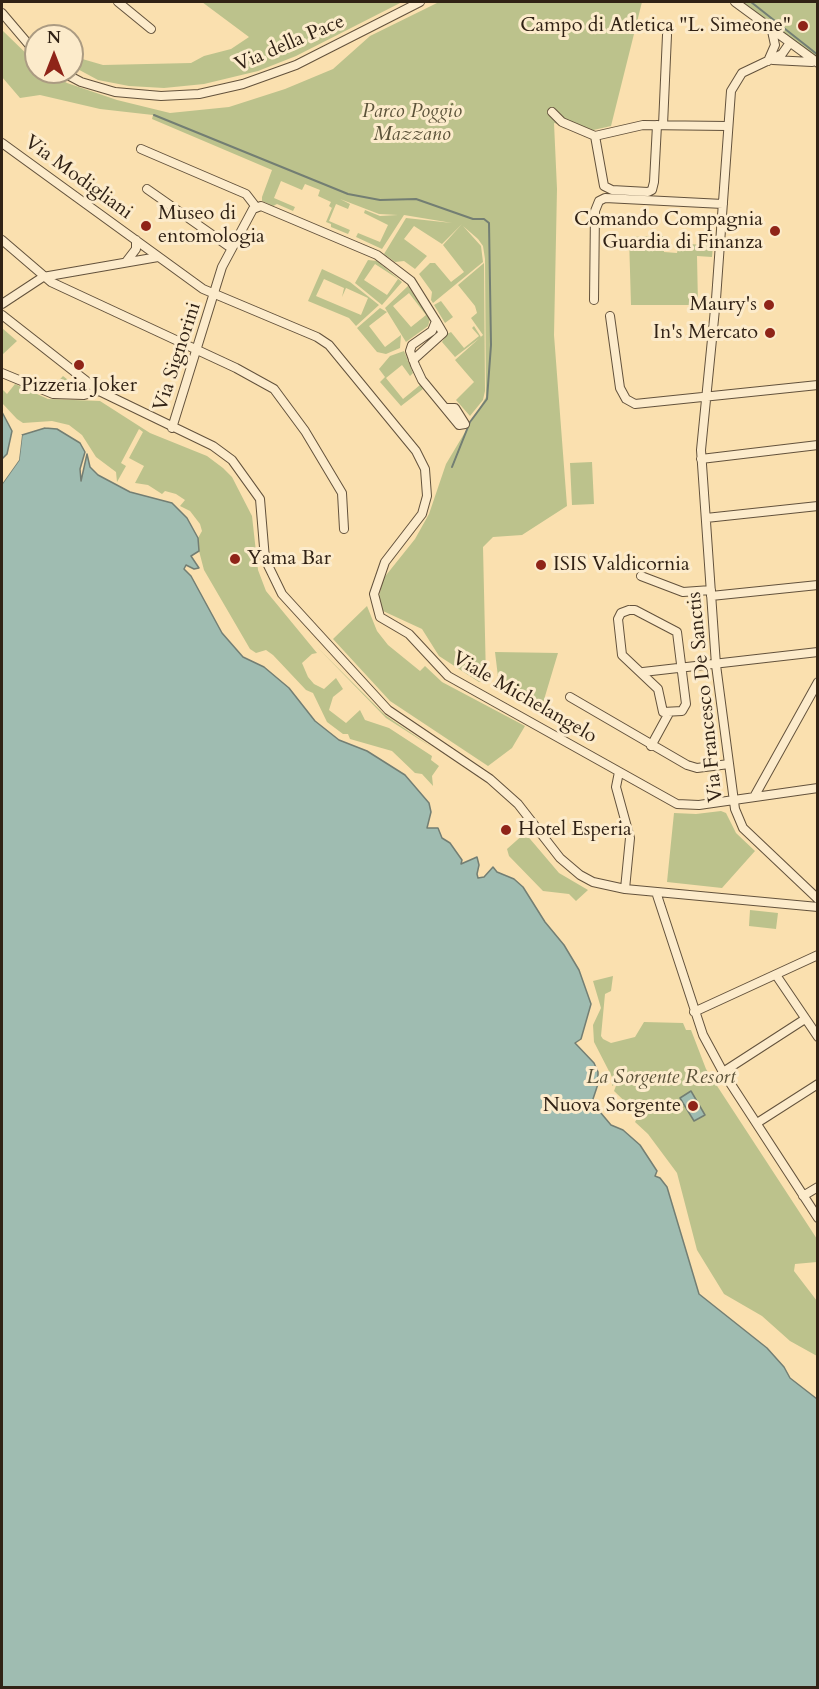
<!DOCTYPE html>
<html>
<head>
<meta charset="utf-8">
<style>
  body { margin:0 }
  #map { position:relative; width:819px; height:1689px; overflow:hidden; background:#fae0af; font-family:Cardo,serif }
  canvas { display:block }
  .frame { position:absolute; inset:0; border:3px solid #312215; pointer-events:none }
  .north { position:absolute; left:24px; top:24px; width:60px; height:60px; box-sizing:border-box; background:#fcebcb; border:2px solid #ab9b82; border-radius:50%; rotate:0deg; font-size:16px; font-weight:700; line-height:24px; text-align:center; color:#312215 }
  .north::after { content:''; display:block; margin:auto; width:21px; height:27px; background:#8f2418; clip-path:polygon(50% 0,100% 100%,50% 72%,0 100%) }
</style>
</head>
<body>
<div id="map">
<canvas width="819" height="1689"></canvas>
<div class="frame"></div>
<div class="north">N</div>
</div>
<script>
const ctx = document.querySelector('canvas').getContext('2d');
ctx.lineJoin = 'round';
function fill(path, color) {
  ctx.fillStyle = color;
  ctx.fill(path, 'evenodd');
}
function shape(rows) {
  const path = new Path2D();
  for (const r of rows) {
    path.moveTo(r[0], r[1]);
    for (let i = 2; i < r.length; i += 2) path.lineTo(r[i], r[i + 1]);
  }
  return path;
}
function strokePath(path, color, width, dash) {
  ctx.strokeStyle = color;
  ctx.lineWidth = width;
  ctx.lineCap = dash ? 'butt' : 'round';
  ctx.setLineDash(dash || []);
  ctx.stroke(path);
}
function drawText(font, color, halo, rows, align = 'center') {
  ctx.font = font + ' Cardo,serif';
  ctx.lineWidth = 6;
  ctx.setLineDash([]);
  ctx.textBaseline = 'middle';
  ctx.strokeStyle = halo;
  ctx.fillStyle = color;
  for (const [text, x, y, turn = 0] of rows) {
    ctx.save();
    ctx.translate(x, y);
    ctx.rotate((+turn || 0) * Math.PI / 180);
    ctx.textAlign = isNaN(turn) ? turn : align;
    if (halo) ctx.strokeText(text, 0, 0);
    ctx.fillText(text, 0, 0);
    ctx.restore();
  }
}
const green = shape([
  [202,2,402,2,296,56,258,71,204,84,164,88,129,86,98,80,72,66,72,56,103,65,191,63,204,56,231,49,249,37],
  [439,2,642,2,611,126,589,131,554,123,557,189,554,335,567,506,522,535,493,537,483,547,486,679,479,682,439,656,422,629,383,611,379,597,383,579,415,539,429,514,446,464,486,397,485,259,483,246,478,239,463,226,481,246,483,262,433,303,431,300,432,292,419,274,430,263,435,263,451,282,464,272,443,245,462,224,442,244,414,226,404,239,427,256,415,269,404,261,395,262,384,254,406,218,452,223,404,215,382,249,356,237,358,233,380,242,388,225,364,213,365,210,380,216,398,215,379,214,340,199,350,204,348,209,336,204,329,221,350,230,348,234,331,227,331,224,326,222,334,203,332,208,329,206,331,202,318,196,320,190,305,184,302,190,281,181,274,198,295,207,293,211,277,204,273,206,262,201,262,197,272,170,152,119,153,115,100,109,40,95,20,98,2,77,2,30,36,63,36,72,49,72,67,83,117,100,170,113,229,107,285,89,333,69,370,36],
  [743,2,817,2,817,57,789,37],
  [663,236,664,252,677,253,679,243,713,246,712,257,697,256,698,305,631,305,629,237],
  [368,260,377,261,402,282,382,305,355,283],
  [375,264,398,279,387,295,364,280],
  [484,263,485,391,483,400,470,416,456,400,474,382,455,360,483,335,471,318,477,313,475,306,458,285],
  [322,269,350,282,379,305,356,326,349,318,308,301],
  [324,279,344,288,342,297,346,288,368,298,361,315,316,296],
  [408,286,430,319,428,326,406,342,385,308],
  [409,293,426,315,411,327,393,306],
  [441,301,453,317,445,323,434,305],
  [380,308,387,312,369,326,385,347,401,335,400,348,386,354,377,352,357,328],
  [474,326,481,337,455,357,442,342,447,334,451,332,464,348,479,336,472,328],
  [2,328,17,341,2,355],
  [404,351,413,373,410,376,402,365,386,378,403,399,420,385,423,389,401,406,380,382,385,377,379,369,390,356],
  [63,376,77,387,79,390,51,389],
  [15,384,48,399,100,401,150,433,207,456,223,468,232,477,252,516,258,570,266,591,317,653,312,654,302,663,308,677,314,684,324,689,336,678,343,689,333,697,329,710,346,723,360,710,365,720,389,728,432,756,431,760,439,766,432,776,433,786,422,774,415,773,392,751,350,739,348,734,343,734,327,722,313,693,306,690,273,655,266,650,256,653,250,649,204,570,199,551,198,538,202,531,200,524,190,511,180,506,185,500,176,494,165,491,162,494,148,485,135,483,144,466,129,458,143,432,139,429,121,463,126,466,117,482,116,472,96,457,82,435,69,425,52,421,23,423,17,419,2,403,2,392,3,390,7,394],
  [592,462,594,504,572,505,570,463],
  [367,606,377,631,388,645,420,671,425,666,442,682,525,726,512,748,488,766,390,701,333,639],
  [317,647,385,715,433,748,386,718],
  [495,652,558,653,543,703,552,709,549,715,499,685],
  [721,811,726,813,736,833,755,851,722,888,667,882,674,813,696,814],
  [525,833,559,873,588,890,576,901,569,894,543,891,509,856,507,849],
  [750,910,778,913,776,929,749,926],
  [613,976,611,991,605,994,601,1036,603,1039,611,1043,635,1037,644,1022,683,1023,686,1030,691,1030,706,1069,817,1239,817,1262,795,1264,794,1271,817,1301,817,1356,790,1341,762,1316,724,1294,697,1250,677,1173,648,1134,635,1122,639,1115,614,1091,617,1083,612,1086,613,1079,594,1042,593,1025,601,1008,593,981]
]);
const water = shape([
  [2,412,12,431,7,454,2,459,2,412],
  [45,428,57,429,80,443,85,452,80,469,81,481,87,454,90,467,98,475,130,492,172,503,187,518,198,538,199,551,191,556,199,568,194,569,186,565,184,569,191,576,222,633,243,657,264,667,289,688,315,721,339,740,367,751,405,775,429,803,431,812,427,828,438,828,442,838,450,843,462,860,461,864,477,857,479,865,477,874,478,878,484,877,493,867,497,872,514,879,523,887,545,922,564,945,579,970,591,1004,581,1039,575,1043,594,1063,598,1072,598,1084,593,1099,595,1106,611,1125,623,1130,640,1145,657,1171,655,1176,660,1178,667,1187,699,1294,767,1348,784,1367,790,1378,817,1399,818,1687,2,1688,2,484,19,460,22,435,45,428],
  [691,1091,705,1115,694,1121,680,1098,691,1091]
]);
const pier = shape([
  [19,434,22,435,19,460,2,484,2,477,16,459]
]);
const stream = shape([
  [751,2,818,55],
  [154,115,348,194,380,200,416,199,473,219,484,219,489,223,491,345,487,399,470,422,452,467]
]);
const minor = shape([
  [118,2,151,29],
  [735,2,818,63],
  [2,13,36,53],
  [789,44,782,54,742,73,731,91,716,299,701,450,716,665,735,809,743,828,818,899],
  [773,60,812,62],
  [768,61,775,45,772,31],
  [62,72,81,82,115,92,161,96,199,94,243,84,296,65,420,2],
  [552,112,562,122,595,136,643,125,727,126],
  [663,125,667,35],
  [595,136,604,186,612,190,648,192,652,190,654,182,657,125],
  [2,143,203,289,317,337,329,345,416,451,425,469,427,496,422,514,385,562,374,594,380,617,409,634,448,676,677,804,699,805,818,788],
  [141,149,246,194,256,207],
  [147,189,231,248],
  [2,240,51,282,236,368,274,389,305,431,342,493,344,529],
  [126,262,136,249,136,240],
  [594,300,595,211,599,201,605,198,723,204],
  [2,304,43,277,158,257],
  [2,315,99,391,213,446,232,460,260,499,265,559,282,594,388,710,490,779,518,804,560,858,580,875,593,882,625,889,818,907],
  [610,316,620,388,626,399,635,404,818,385],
  [413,360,443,333,436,321],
  [2,373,53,394,84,395,99,391],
  [172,428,222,267,253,209,261,206,377,255,411,281,436,321,432,331,412,345,410,351,415,365,422,380,459,425,465,424,455,408,447,408],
  [701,459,818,445],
  [706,518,818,506],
  [641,576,683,592,711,590],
  [711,596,818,585],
  [629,610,635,610,677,632,686,704,682,711,663,712,658,689,622,655,618,619,621,613,629,610],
  [643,672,818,652],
  [570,697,687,765,697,768,729,764],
  [651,746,669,713],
  [619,772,616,787,630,838,625,889],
  [754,797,818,682],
  [656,892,703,1035,723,1072,818,1218],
  [776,975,818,1037],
  [694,1012,818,955],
  [723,1072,805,1019],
  [757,1123,818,1084],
  [803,1196,818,1187]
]);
const markers = [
  [803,26,6,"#8f2418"],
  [146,226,6,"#8f2418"],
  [775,231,6,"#8f2418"],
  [769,305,6,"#8f2418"],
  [770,333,6,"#8f2418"],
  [79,365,6,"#8f2418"],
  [235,559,6,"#8f2418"],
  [541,565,6,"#8f2418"],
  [506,830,6,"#8f2418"],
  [693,1106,6,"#8f2418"]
];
const poiNames = [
  ["Campo di Atletica \"L. Simeone\"",791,26],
  ["Museo di",158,214,"left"],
  ["entomologia",158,237,"left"],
  ["Comando Compagnia",763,220],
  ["Guardia di Finanza",763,243],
  ["Maury's",757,305],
  ["In's Mercato",758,333],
  ["Pizzeria Joker",79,386,"center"],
  ["Yama Bar",247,559,"left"],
  ["ISIS Valdicornia",553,565,"left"],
  ["Hotel Esperia",518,830,"left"],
  ["Nuova Sorgente",681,1106]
];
const streetNames = [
  ["Via della Pace",290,44,-23],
  ["Via Modigliani",78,178,36],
  ["Via Signorini",178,357,-72],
  ["Via Francesco De Sanctis",706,697,-96],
  ["Viale Michelangelo",524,698,30]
];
const parkNames = [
  ["Parco Poggio",412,112],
  ["Mazzano",412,135],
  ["La Sorgente Resort",661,1078]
];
fill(green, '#bcc28c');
fill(water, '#9fbcb1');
strokePath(water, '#737e73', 1.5);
fill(pier, '#fae0af');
strokePath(stream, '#737e73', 2);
strokePath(minor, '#63523c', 10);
strokePath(minor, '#fcebcb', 8);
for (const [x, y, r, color] of markers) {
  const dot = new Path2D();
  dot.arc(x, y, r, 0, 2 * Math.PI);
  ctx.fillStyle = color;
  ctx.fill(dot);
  strokePath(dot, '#fcebcb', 2);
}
drawText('20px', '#312215', '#fcebcb', poiNames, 'right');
drawText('20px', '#312215', '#fcebcb', streetNames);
drawText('italic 20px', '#5b5239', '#fcebcb', parkNames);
</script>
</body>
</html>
